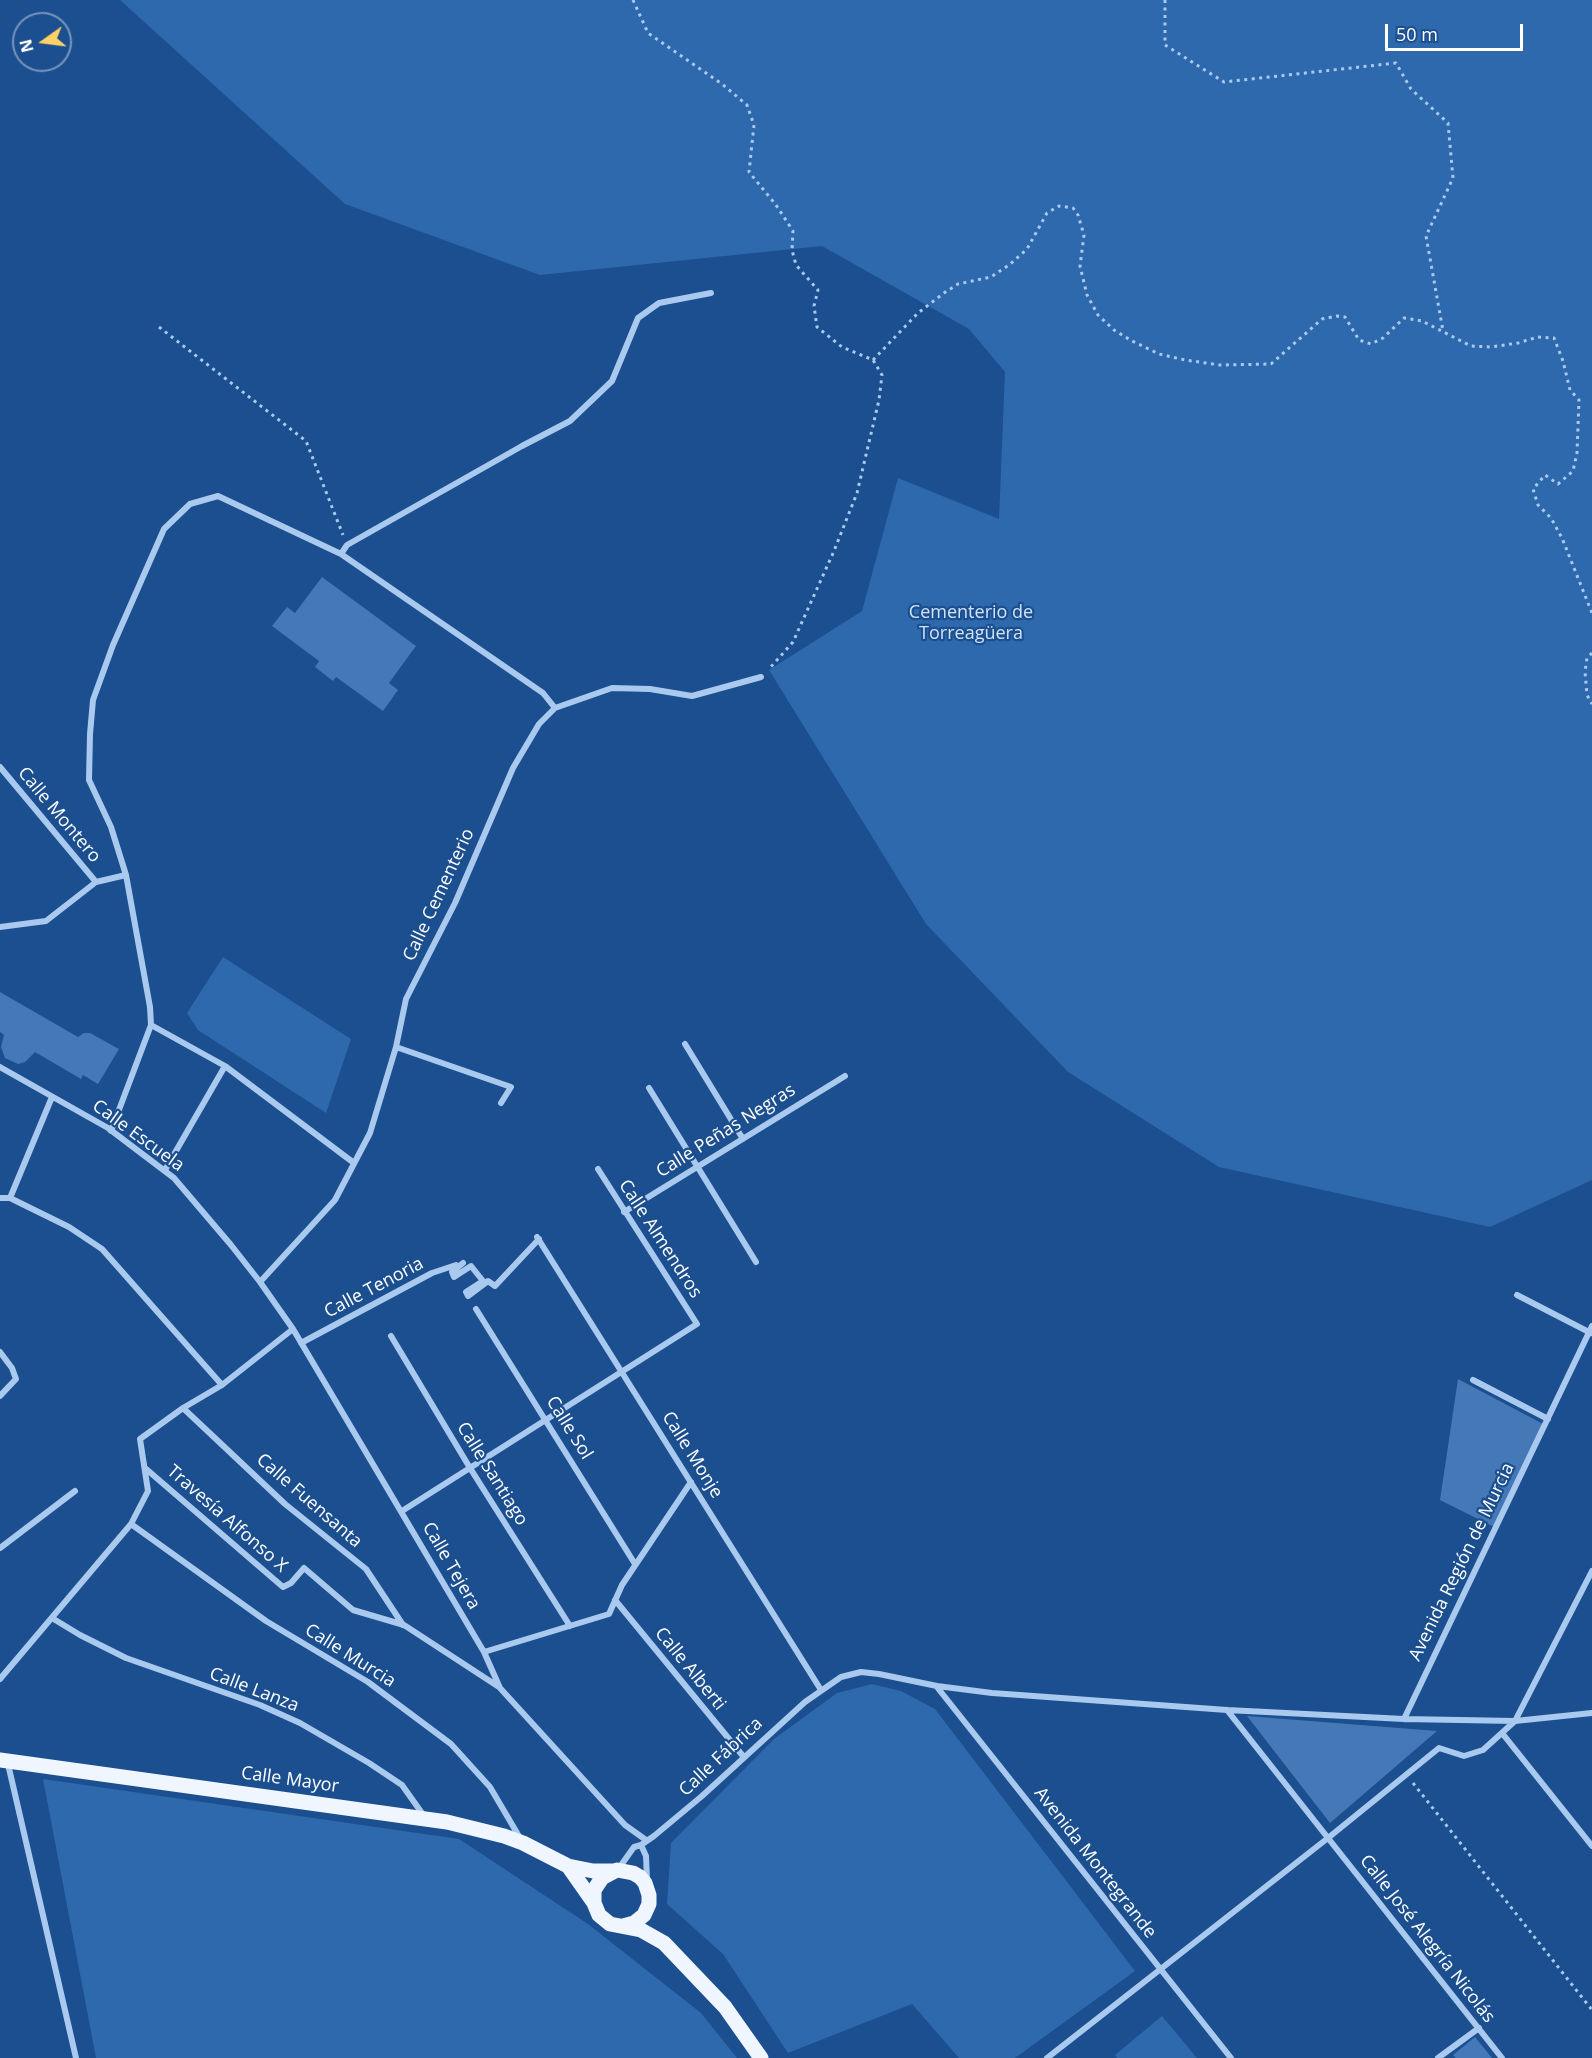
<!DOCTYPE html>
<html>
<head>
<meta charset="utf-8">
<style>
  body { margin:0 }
  #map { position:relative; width:1592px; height:2058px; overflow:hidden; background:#1b4f8f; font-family:"Open Sans",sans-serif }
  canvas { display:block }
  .north { position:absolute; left:12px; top:12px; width:60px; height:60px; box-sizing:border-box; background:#1b4f8f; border:2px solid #7695bc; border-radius:50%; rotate:256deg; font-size:16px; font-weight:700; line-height:24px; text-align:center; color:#fff }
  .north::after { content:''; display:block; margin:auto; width:21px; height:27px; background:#ffd166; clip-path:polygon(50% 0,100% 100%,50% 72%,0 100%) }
  .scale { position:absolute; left:1385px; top:24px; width:138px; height:27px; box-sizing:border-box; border:3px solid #fff; border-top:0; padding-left:8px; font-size:18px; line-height:21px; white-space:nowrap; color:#fff; -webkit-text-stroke:4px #1b4f8f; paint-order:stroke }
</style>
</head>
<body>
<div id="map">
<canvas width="1592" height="2058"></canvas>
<div class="north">N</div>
<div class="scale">50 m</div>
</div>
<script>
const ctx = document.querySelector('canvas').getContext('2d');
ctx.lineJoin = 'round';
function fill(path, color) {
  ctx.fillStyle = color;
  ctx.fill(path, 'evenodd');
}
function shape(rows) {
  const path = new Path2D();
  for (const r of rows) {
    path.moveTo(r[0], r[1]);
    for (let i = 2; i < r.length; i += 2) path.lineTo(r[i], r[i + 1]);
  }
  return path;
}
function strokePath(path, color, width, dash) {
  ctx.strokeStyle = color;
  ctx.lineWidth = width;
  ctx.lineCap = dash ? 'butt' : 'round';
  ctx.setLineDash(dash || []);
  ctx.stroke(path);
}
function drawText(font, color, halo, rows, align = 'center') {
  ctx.font = font + ' "Open Sans",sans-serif';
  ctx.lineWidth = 4.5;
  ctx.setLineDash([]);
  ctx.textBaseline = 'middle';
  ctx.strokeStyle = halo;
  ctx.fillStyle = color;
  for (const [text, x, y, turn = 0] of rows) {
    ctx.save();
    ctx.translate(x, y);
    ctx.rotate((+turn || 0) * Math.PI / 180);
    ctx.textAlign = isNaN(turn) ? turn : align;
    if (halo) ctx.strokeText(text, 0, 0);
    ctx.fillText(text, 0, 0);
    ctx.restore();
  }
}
const green = shape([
  [120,0,1592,0,1592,1180,1490,1227,1219,1167,1068,1072,926,924,769,670,862,611,898,478,999,519,1005,372,969,329,822,246,540,275,345,204],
  [223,957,351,1039,326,1113,198,1030,187,1013],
  [872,1684,901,1691,935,1709,1135,1971,1015,2058,959,2058,912,2004,788,2053,723,1954,667,1904,671,1843,774,1739,837,1693],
  [43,1779,459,1839,588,1924,701,2013,737,2058,96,2058],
  [1162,2016,1197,2058,1117,2058,1115,2055]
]);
const building = shape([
  [322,577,416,646,389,683,398,690,383,711,336,677,333,681,315,667,319,661,272,626,287,607,295,613],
  [0,992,78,1037,84,1033,90,1033,119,1049,98,1084,83,1075,81,1079,35,1052,25,1062,18,1064,5,1058,1,1047,4,1035,0,1032],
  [1458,1379,1545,1425,1496,1528,1440,1500],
  [1247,1716,1437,1731,1330,1823],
  [1475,2037,1492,2058,1456,2058,1453,2055]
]);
const path = shape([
  [633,0,648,33,722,84,747,105,754,125,749,172,776,205,793,231,792,250,796,265,818,290,814,306,817,327,842,347,873,360,882,375,879,400,857,493,834,551,793,642,769,669],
  [1165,0,1165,45,1224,82,1396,63,1411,89,1448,123,1453,178,1426,236,1443,331],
  [159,327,306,441,343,535],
  [873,360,918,313,944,293,958,284,991,277,1009,265,1027,249,1047,213,1059,206,1073,208,1078,215,1084,235,1080,266,1087,295,1098,315,1114,330,1132,341,1159,354,1185,360,1220,365,1271,364,1322,319,1337,316,1345,317,1359,340,1371,344,1383,338,1404,318,1422,321,1471,346,1491,347,1518,343,1538,337,1554,338,1563,361,1570,390,1579,400,1577,453,1573,471,1558,484,1545,475,1533,489,1538,505,1551,518,1562,538,1592,613],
  [1592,653,1587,658,1585,672,1587,695,1592,704],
  [1413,1783,1592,2010]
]);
const street = shape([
  [341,554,218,496,190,504,164,529,113,645,93,700,90,734,89,780,111,827,126,875,150,1007,151,1025,225,1066,354,1163],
  [555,708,543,693,341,554,347,545,522,446,570,421,612,381,638,318,659,303,711,293],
  [0,767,96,882],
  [0,927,46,921,96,882,126,875],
  [685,1044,743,1139],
  [396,1047,511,1087,501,1103],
  [0,1067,108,1128,174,1178,231,1245,260,1282,293,1329,484,1652,500,1688,625,1825,646,1840],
  [649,1088,756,1262],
  [111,1131,151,1025],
  [165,1170,225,1066],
  [0,1198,10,1198,52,1097],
  [10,1198,69,1227,102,1249,222,1385],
  [624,1212,845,1076],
  [537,1237,821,1690],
  [463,1263,452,1272,454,1277,471,1266,483,1281,466,1292,468,1296,488,1281,495,1286,539,1239],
  [260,1282,335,1200,370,1133,396,1047,406,999,455,903,513,768,539,724,555,708,612,688,650,689,692,696,761,677],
  [1517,1295,1591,1333],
  [476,1309,635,1564],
  [391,1336,470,1468,570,1626],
  [301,1343,432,1273,456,1265],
  [0,1352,12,1368,16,1379,0,1396],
  [1473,1380,1548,1419],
  [183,1408,285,1504,366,1569,403,1625],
  [145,1468,283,1587,291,1583,304,1568,353,1610,404,1625,499,1687],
  [402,1511,697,1324,598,1169],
  [131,1524,266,1621,368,1682,451,1744,490,1787,520,1838],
  [0,1548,75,1491],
  [615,1600,743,1756],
  [52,1618,80,1635,126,1658,260,1705,300,1723,369,1763,402,1785,424,1816],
  [484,1652,609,1614,622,1585,691,1482],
  [0,1679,131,1524,148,1491,140,1439,183,1408,222,1385,293,1329],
  [937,1687,1231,2058],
  [1227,1710,1328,1838,1439,1748,1464,1756,1483,1750,1515,1721,1592,1571],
  [1404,1719,1592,1326],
  [1502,1733,1592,1846],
  [8,1764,76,2058],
  [641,1845,646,1856,647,1880],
  [619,1868,634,1847,641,1845,654,1836,702,1796,805,1702,841,1677,861,1672,879,1674,937,1686,992,1693,1227,1710,1404,1719,1515,1721,1592,1713],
  [1047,2058,1328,1838,1502,2058],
  [1438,2058,1479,2028]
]);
const primary = shape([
  [0,1760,447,1822,504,1836,523,1843,568,1866,593,1871,613,1871],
  [568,1866,594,1903],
  [623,1926,634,1923,644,1915,649,1904,649,1895,645,1883,640,1877,633,1873,617,1870,602,1878,594,1890,594,1903,599,1915,610,1924,641,1930,664,1943,725,2007,761,2058]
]);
const parkNames = [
  ["Cementerio de",971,613],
  ["Torreagüera",971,634]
];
const streetNames = [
  ["Calle Montero",59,815,50],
  ["Calle Cementerio",439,895,-65],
  ["Calle Peñas Negras",726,1131,-32],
  ["Calle Escuela",138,1136,36],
  ["Calle Almendros",660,1239,57],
  ["Calle Tenoria",374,1288,-28],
  ["Calle Sol",569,1428,58],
  ["Calle Monje",692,1455,58],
  ["Calle Santiago",492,1474,58],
  ["Calle Fuensanta",309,1501,41],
  ["Travesía Alfonso X",227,1519,41],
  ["Avenida Región de Murcia",1462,1562,-64],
  ["Calle Tejera",451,1566,60],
  ["Calle Murcia",350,1656,32],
  ["Calle Alberti",690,1669,51],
  ["Calle Lanza",254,1690,21],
  ["Calle Fábrica",721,1757,-43],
  ["Calle Mayor",290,1780,8],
  ["Avenida Montegrande",1095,1863,52],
  ["Calle José Alegría Nicolás",1427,1939,52]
];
fill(green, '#2e69ad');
fill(building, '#4478b7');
strokePath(path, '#a9c9ee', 3, [3, 4.5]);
strokePath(street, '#a9c9ee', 6);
strokePath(primary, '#f0f6ff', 15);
drawText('18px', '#cfe3fa', '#1b4f8f', parkNames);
drawText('18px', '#fff', '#1b4f8f', streetNames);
</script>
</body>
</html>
